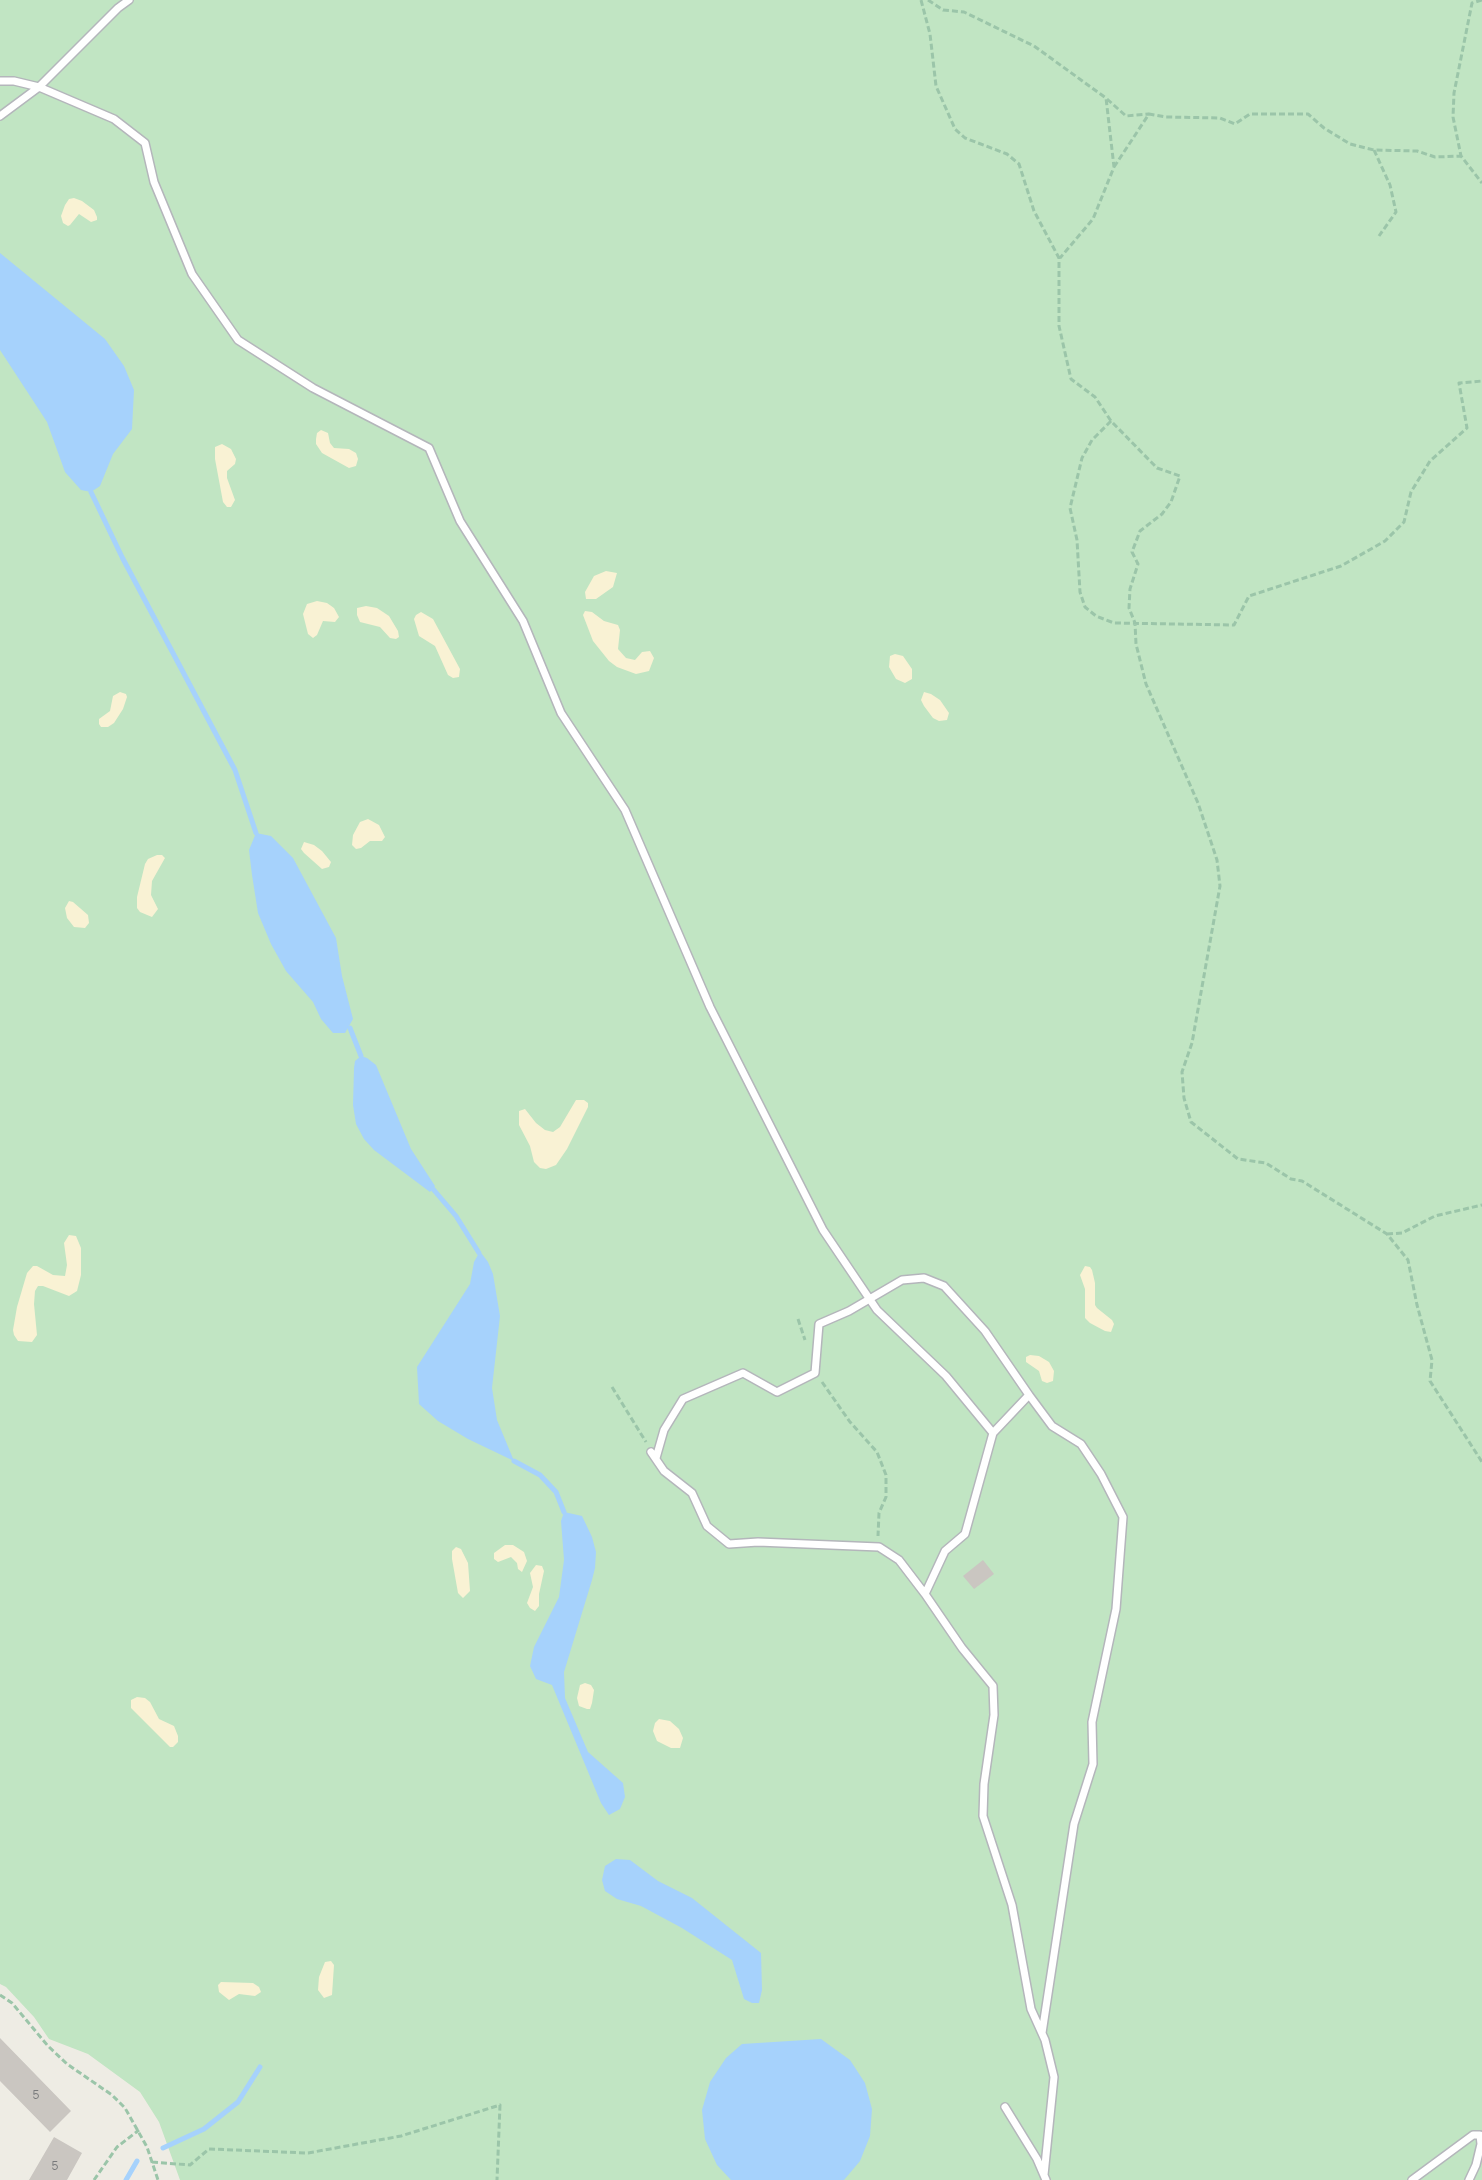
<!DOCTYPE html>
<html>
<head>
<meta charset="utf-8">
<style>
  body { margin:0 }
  canvas { display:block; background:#eeece4 }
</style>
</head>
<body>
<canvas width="1482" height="2180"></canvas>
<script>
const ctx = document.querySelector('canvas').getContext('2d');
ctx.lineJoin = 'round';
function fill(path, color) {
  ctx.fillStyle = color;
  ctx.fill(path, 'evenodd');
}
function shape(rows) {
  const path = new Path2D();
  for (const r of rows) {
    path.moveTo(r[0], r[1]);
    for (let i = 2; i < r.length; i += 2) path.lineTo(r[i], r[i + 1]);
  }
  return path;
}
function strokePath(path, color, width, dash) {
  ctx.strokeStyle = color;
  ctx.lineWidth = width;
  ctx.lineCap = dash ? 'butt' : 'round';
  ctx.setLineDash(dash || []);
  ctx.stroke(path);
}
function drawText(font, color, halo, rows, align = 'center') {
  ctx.font = font + ' Manrope,sans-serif';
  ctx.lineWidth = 6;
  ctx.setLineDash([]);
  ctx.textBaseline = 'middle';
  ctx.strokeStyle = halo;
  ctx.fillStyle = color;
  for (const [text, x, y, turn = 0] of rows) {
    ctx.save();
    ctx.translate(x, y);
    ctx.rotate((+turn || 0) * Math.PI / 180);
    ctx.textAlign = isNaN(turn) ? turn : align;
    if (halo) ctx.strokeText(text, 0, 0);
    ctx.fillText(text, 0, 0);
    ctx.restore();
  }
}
const green = shape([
  [0,0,1482,0,1482,2180,180,2180,159,2122,140,2092,88,2054,49,2039,34,2017,6,1987,0,1984]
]);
const sand = shape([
  [74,198,82,201,94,210,97,217,97,220,91,222,79,214,70,225,68,226,63,223,61,216,65,205,69,199],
  [321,430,328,433,330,443,334,448,349,449,356,453,358,459,356,466,349,468,322,453,316,444,316,439,317,433],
  [222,444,231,449,236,459,235,464,227,471,227,478,235,500,231,507,227,507,223,502,215,459,215,447],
  [606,571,617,573,613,587,596,599,586,599,585,592,594,576],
  [317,601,327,603,334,608,339,617,335,622,323,621,317,635,313,638,308,634,303,614,307,604],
  [366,606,377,608,389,616,398,631,399,637,396,639,390,638,380,627,360,622,357,615,357,608],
  [585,611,592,612,604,621,618,625,620,630,618,649,626,658,635,660,642,652,650,651,654,658,649,671,636,674,617,667,609,661,593,641,583,615],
  [421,612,433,619,460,669,459,677,453,678,448,675,435,646,419,636,414,619,416,615],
  [895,654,903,656,912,669,912,679,905,683,896,679,889,667,890,656],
  [120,692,126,694,127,697,123,709,114,723,108,727,101,727,99,724,99,719,110,711,113,696],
  [924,692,931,694,940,700,949,713,947,720,939,721,933,718,924,706,921,700],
  [368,819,379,825,385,837,382,841,370,841,361,848,356,849,352,845,353,835,360,822],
  [304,842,314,845,322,851,331,862,329,867,322,869,304,853,301,849],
  [157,855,162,855,165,858,152,881,151,895,158,909,152,917,140,912,137,908,137,897,145,864,148,859],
  [69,901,73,902,88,915,89,923,85,928,74,927,67,918,65,908],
  [576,1100,584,1100,588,1103,588,1107,567,1149,556,1165,546,1169,540,1168,534,1162,530,1146,519,1125,519,1111,525,1109,536,1123,545,1130,553,1132,560,1127],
  [69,1235,76,1236,81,1248,81,1275,77,1291,69,1296,43,1286,38,1286,35,1291,34,1304,37,1335,32,1342,18,1341,14,1335,13,1330,17,1307,27,1273,33,1266,37,1266,53,1275,65,1276,67,1265,64,1243],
  [1085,1266,1090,1267,1092,1270,1095,1283,1095,1305,1097,1308,1112,1320,1114,1324,1111,1332,1105,1331,1090,1323,1085,1318,1085,1289,1080,1275],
  [1030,1355,1039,1356,1049,1362,1054,1371,1053,1381,1047,1383,1042,1381,1039,1371,1026,1362,1026,1357],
  [505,1545,513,1545,524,1552,527,1561,522,1572,518,1569,517,1563,511,1557,498,1562,494,1559,494,1553],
  [456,1547,461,1549,468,1563,470,1591,463,1598,458,1593,452,1559,452,1551],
  [536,1565,542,1566,544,1571,539,1594,539,1606,535,1611,530,1608,527,1603,533,1587,530,1573],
  [585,1683,591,1685,594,1690,592,1703,590,1709,587,1709,579,1706,577,1698,580,1685],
  [137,1697,145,1698,150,1702,159,1719,174,1726,178,1736,178,1742,173,1747,170,1747,131,1708,131,1700],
  [659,1719,670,1721,679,1729,683,1738,680,1748,671,1748,657,1741,653,1731,655,1723],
  [331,1961,334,1965,332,1995,324,1998,318,1990,319,1977,325,1962],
  [221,1982,253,1983,259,1987,261,1992,255,1996,239,1994,229,2000,219,1992,218,1985]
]);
const water = shape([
  [0,253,105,339,124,366,134,390,132,429,113,454,100,486,91,492,81,490,65,472,47,422,0,350],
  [256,833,271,836,293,858,336,938,342,976,353,1019,345,1033,333,1033,321,1019,313,1002,286,971,271,944,258,913,252,875,249,850],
  [361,1056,367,1058,376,1065,411,1149,435,1186,430,1192,374,1150,364,1139,356,1124,353,1105,354,1068,355,1061],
  [479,1253,482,1254,488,1262,493,1274,500,1316,492,1388,497,1420,514,1461,468,1439,438,1421,419,1404,417,1367,470,1284,474,1262],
  [564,1512,582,1516,592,1537,596,1552,595,1568,592,1580,564,1672,565,1698,588,1752,623,1783,625,1797,620,1809,609,1815,601,1803,552,1685,536,1679,530,1666,534,1647,559,1597,564,1560,561,1521],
  [616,1859,630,1860,658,1881,692,1898,761,1953,762,1990,759,2003,752,2003,744,1999,732,1960,682,1928,641,1906,617,1899,605,1891,602,1880,605,1866],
  [821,2039,850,2060,865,2083,872,2109,870,2136,860,2161,844,2180,731,2180,717,2165,705,2139,702,2110,710,2082,726,2058,742,2044]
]);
const stream = shape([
  [91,492,122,557,235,770,256,833],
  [350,1028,361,1056],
  [433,1189,456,1216,479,1253],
  [514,1461,540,1475,556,1492,564,1512],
  [163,2148,204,2129,238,2102,260,2067],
  [126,2180,137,2161]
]);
const building = shape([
  [983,1560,994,1574,974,1589,963,1576],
  [0,2038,71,2111,50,2132,0,2081],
  [54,2137,82,2153,67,2180,29,2180]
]);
const path = shape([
  [921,0,930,34,936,86,955,129,965,138,1007,154,1019,164,1034,211,1059,258,1059,326,1071,379,1095,397,1111,421,1157,468,1180,476,1171,502,1162,514,1140,531,1132,552,1138,564,1130,589,1129,608,1135,623,1136,644,1146,684,1198,803,1217,860,1220,886,1192,1043,1182,1072,1184,1098,1191,1122,1238,1159,1266,1163,1291,1179,1302,1181,1387,1234,1408,1260,1417,1305,1432,1360,1430,1381,1482,1462],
  [928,0,943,10,964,12,1034,46,1106,98,1114,167,1093,219,1060,258],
  [1482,0,1472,3,1454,93,1453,117,1461,156,1482,183],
  [1107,99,1126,116,1149,114],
  [1374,150,1390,185,1396,212,1379,236],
  [1114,167,1149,114,1166,117,1220,118,1235,124,1250,114,1308,114,1324,128,1350,144,1374,150,1417,151,1435,157,1461,156],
  [1111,421,1092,440,1082,458,1070,508,1077,540,1080,592,1085,607,1096,616,1114,623,1234,625,1249,596,1341,566,1385,541,1404,522,1411,492,1430,461,1467,428,1459,383,1482,381],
  [1387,1234,1402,1233,1435,1216,1482,1205],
  [798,1319,805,1340],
  [822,1382,850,1422,877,1452,886,1475,886,1497,879,1513,878,1536],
  [612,1387,646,1442],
  [0,1995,12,2003,48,2046,67,2064,112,2095,125,2108,147,2147,158,2180],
  [152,2162,190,2165,209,2149,308,2153,401,2136,500,2105,497,2180],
  [94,2180,117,2147,139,2130]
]);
const lane = shape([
  [0,81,14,81,39,87,114,119,145,143,154,182,192,274,238,340,313,388,429,448,460,521,523,621,561,713,625,810,710,1007,823,1230,877,1310,946,1376,993,1433,965,1534,945,1551,925,1594,962,1648,993,1686,994,1715,984,1784,983,1816,1012,1905,1031,2009,1045,2040,1054,2077,1044,2175],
  [0,116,39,87,118,8,129,0],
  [1029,1395,1052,1426,1081,1444,1101,1474,1123,1517,1116,1609,1092,1722,1093,1764,1074,1824,1042,2033],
  [651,1452,664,1471,692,1493,707,1526,729,1544,758,1542,879,1547,899,1560,925,1594],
  [656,1458,664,1430,683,1399,743,1373,777,1392,815,1373,819,1324,849,1311,902,1280,924,1278,944,1286,985,1331,1029,1395,993,1433],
  [1005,2107,1037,2159,1046,2180],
  [1412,2180,1473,2135,1480,2135,1481,2144,1476,2165,1469,2180]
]);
const numberNames = [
  ["5",36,2096],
  ["5",55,2167]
];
fill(green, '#c1e5c3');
fill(sand, '#f9f2d4');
fill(water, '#a6d2fc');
strokePath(stream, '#a6d2fc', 5);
fill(building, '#cac6c1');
strokePath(lane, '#b4b6bb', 10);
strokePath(path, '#9bc5a9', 3, [6, 3]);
strokePath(lane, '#fff', 7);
drawText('12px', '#78797b', null, numberNames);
</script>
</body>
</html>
